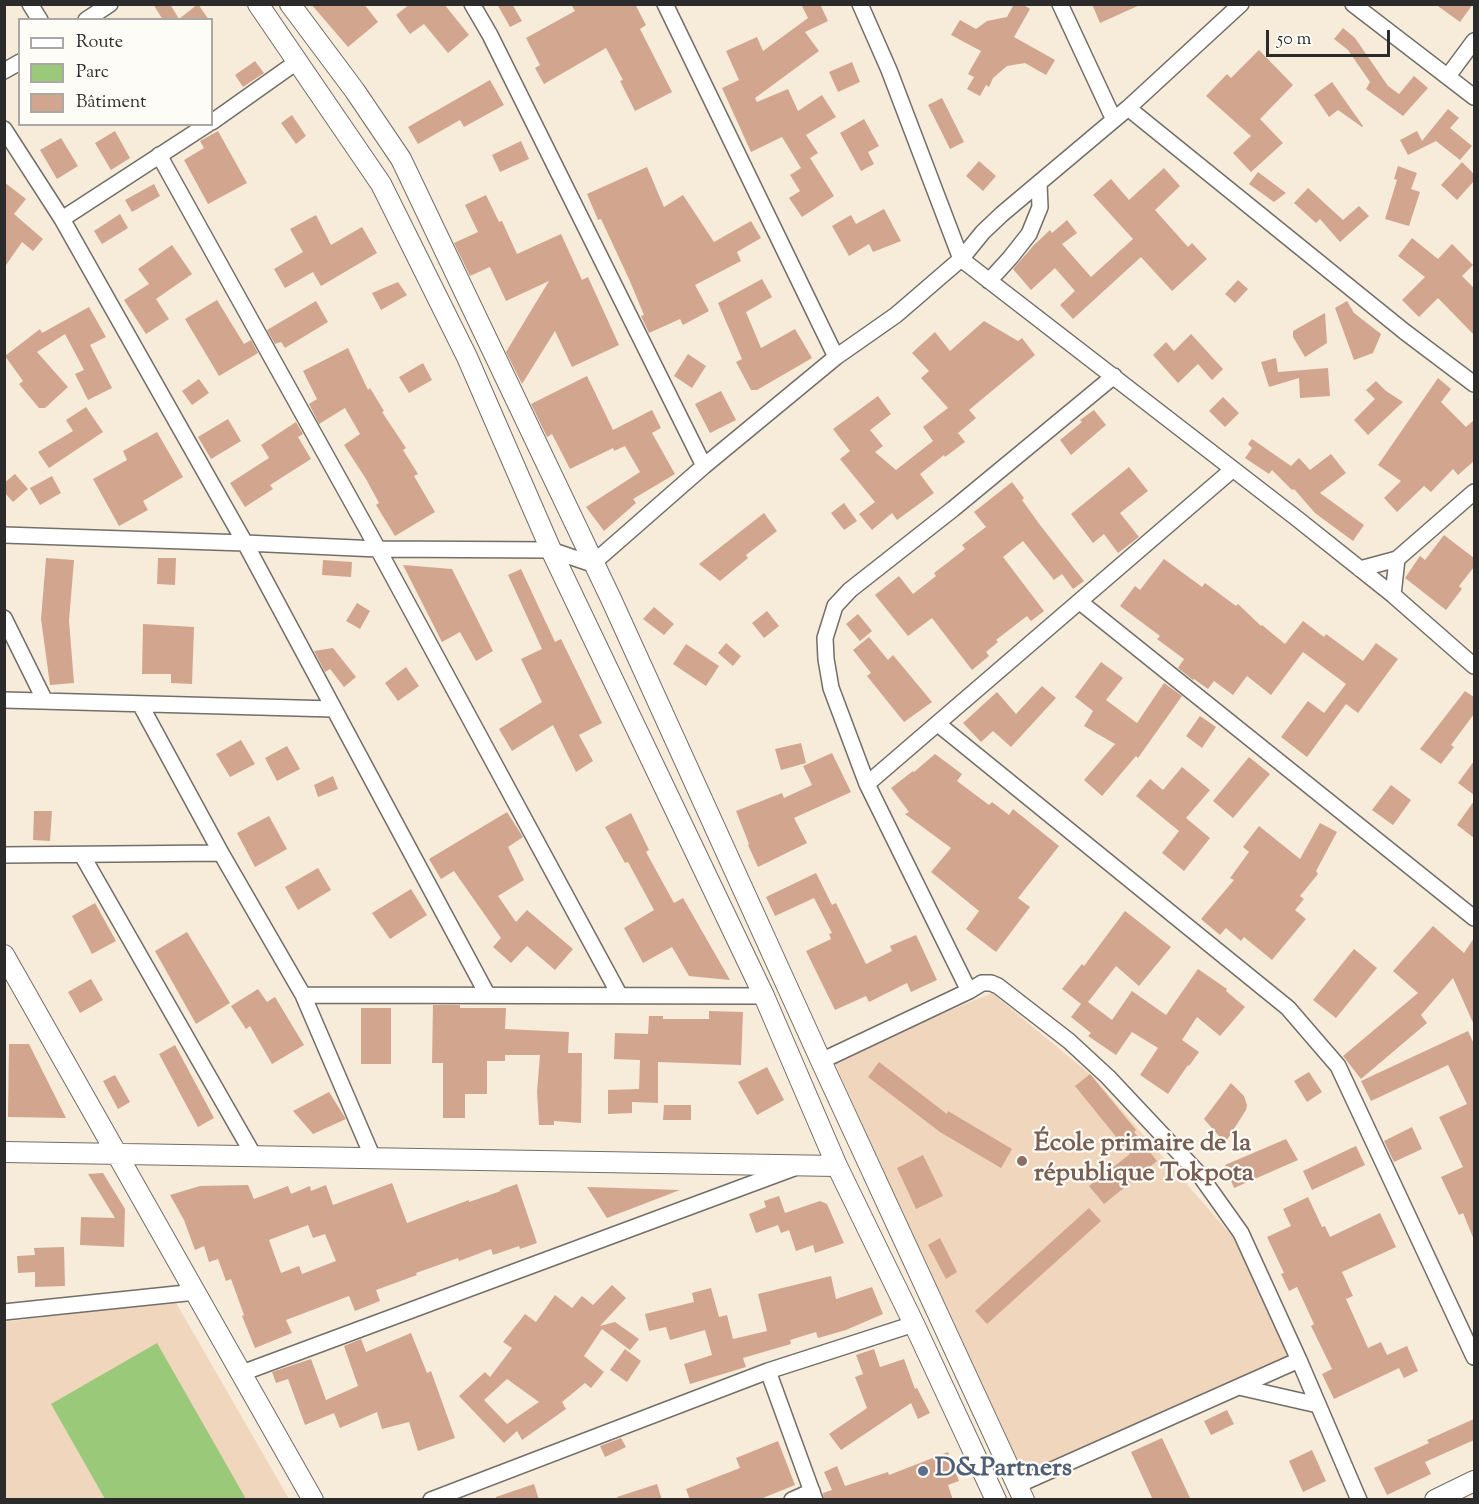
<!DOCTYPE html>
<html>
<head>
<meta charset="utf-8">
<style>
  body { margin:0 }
  #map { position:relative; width:1479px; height:1504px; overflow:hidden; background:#f7ebd9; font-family:"Sorts Mill Goudy",serif }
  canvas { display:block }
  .frame { position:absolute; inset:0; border:6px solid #2b2b2b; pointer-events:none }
  .legend { position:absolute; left:18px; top:18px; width:195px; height:108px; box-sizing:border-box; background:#fdfcf7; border:2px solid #a9a8a5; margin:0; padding:8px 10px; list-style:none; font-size:18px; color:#2b2b2b }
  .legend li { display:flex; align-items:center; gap:12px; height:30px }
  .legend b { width:30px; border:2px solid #a9a8a5 }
  .scale { position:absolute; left:1266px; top:30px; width:124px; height:27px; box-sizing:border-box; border:3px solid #2b2b2b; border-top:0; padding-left:8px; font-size:18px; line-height:21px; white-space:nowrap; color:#2b2b2b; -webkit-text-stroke:4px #fdfcf7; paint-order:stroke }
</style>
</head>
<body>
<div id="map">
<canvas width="1479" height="1504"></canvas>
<div class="frame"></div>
<ul class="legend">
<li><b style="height:8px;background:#fff"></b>Route</li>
<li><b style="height:16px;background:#9aca79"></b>Parc</li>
<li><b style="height:16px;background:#d2a68e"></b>Bâtiment</li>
</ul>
<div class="scale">50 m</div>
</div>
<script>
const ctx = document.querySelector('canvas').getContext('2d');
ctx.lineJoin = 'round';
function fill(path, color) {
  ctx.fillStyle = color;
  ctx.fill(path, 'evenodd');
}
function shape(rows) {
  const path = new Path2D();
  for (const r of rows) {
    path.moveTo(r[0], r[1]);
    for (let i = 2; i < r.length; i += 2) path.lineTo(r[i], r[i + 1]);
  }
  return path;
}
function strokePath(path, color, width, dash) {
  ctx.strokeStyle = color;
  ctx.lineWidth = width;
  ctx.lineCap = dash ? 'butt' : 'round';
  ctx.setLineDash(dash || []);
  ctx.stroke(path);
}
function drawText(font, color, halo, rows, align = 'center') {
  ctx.font = font + ' "Sorts Mill Goudy",serif';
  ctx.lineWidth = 4.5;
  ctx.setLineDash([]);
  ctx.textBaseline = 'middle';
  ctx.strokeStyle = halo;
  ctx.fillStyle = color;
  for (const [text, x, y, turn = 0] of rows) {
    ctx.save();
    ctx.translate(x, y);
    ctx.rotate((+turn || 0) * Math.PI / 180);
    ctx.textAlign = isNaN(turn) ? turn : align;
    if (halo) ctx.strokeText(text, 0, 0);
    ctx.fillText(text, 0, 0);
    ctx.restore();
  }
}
const built = shape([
  [992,993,1092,1076,1240,1245,1289,1360,1016,1475,959,1340,833,1059],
  [175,1301,289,1499,5,1499,4,1322]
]);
const green = shape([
  [157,1343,246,1499,105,1499,51,1404]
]);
const building = shape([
  [153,4,170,4,179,19,198,4,209,20,163,20],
  [311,4,364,4,378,22,348,47],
  [410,4,444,4,469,35,448,53,424,24,410,34,396,15],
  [497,4,512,4,522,21,510,27],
  [571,4,635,4,646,25,640,29,672,92,635,111,620,81,623,80,606,48,544,84,535,68,540,65,526,38,575,11],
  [801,4,820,4,828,21,805,32,819,51,755,98,757,102,788,89,798,111,822,95,836,117,806,135,818,153,810,158,834,196,802,217,789,198,800,191,790,175,801,168,782,137,751,152,722,88,739,80,726,51,757,37,763,51,808,18],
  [1014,4,1022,4,1030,9,1014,37,1055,60,1046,75,1025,63,1007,66,993,78,989,87,986,85,980,96,967,89,974,77,968,74,981,51,951,35,960,20,976,29,987,21,1007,17],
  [1092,4,1142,4,1100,23],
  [1435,4,1473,4,1460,22],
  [1343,28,1355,38,1388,86,1399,94,1414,76,1428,88,1403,116,1366,89,1370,82,1348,50,1334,39],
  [1259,50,1293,85,1260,119,1283,143,1251,172,1233,153,1251,136,1206,96,1227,74,1231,78],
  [255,61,264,73,243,87,235,75],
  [852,62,860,82,838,92,829,72],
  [490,80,504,105,464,127,460,120,418,144,408,127],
  [1332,82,1363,126,1362,127,1338,110,1329,117,1314,95],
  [942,98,964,142,950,149,928,105],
  [1448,109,1459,118,1450,128,1472,146,1460,160,1436,141,1408,155,1400,140,1417,131,1422,141],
  [292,115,306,136,296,144,281,123],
  [864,119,879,146,868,152,874,164,861,171,840,133],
  [115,131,130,158,111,170,95,143],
  [218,131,247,183,208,204,184,160,204,148,200,141],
  [61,138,78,166,57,179,40,150],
  [521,141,529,159,500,172,492,155],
  [979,161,996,176,983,191,966,176],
  [1462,162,1474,174,1474,181,1457,200,1441,185],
  [1398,166,1417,173,1411,189,1420,192,1409,226,1385,219,1397,180,1394,179],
  [647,167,664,207,683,195,714,242,751,221,761,238,737,252,741,261,695,285,709,311,683,325,680,319,649,333,641,316,644,315,629,279,601,219,598,220,587,194],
  [1164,168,1180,186,1155,210,1188,247,1192,243,1207,259,1172,291,1141,257,1073,319,1060,305,1075,291,1055,268,1031,290,1013,269,1034,245,1050,230,1052,233,1067,220,1077,233,1062,244,1091,277,1133,239,1093,195,1111,179,1129,200],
  [1258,172,1286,193,1274,202,1249,184],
  [4,182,26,199,14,214,43,239,33,251,22,242,4,268],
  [154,184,160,196,132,212,125,200],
  [1308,188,1343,220,1359,206,1369,216,1340,242,1320,219,1316,223,1294,203],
  [486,195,499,222,502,221,517,254,561,234,582,280,588,277,619,345,572,367,555,331,522,384,506,352,549,281,506,301,490,267,470,276,454,243,478,232,465,205],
  [884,209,901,241,873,252,869,244,849,256,832,226,851,215,856,224],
  [120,214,128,228,102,244,94,231],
  [316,215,331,245,362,227,377,253,321,286,313,272,285,288,274,269,303,252,290,229],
  [1412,238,1438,259,1452,244,1473,265,1462,276,1474,288,1474,335,1438,298,1419,317,1402,300,1425,277,1398,256],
  [172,245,192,274,156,299,169,319,146,334,124,300,149,284,138,269],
  [762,279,772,297,746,312,761,348,795,329,812,358,757,390,751,390,736,362,742,359,718,303],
  [1238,280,1248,289,1235,303,1225,294],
  [398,282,407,295,381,310,372,293],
  [217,300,244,344,251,340,258,353,219,376,185,319],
  [316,301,328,322,285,348,281,342,275,344,267,330],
  [1347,301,1354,313,1381,334,1373,353,1354,360,1335,308],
  [89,307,106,337,90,345,112,388,88,400,75,374,84,370,65,334,37,352,68,387,45,408,39,408,19,384,23,381,5,356,40,329,42,333],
  [1325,313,1327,343,1305,357,1293,337,1293,331],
  [984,321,1018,341,1022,338,1035,355,969,410,976,418,958,433,965,442,945,457,944,455,920,474,934,493,897,520,892,513,872,530,859,514,875,502,840,459,850,451,833,429,878,396,891,414,870,430,883,446,875,452,896,470,933,441,923,427,948,408,921,378,929,371,912,353,935,332,950,351],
  [1191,334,1223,369,1212,380,1198,364,1178,383,1153,355,1166,342,1174,351],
  [348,348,368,390,370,388,384,411,382,412,406,448,403,450,418,474,414,476,435,512,395,536,376,505,379,503,366,479,344,445,360,434,345,408,319,424,309,404,317,399,303,371],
  [688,354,706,366,692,388,674,376],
  [1276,358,1278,372,1328,368,1330,396,1300,398,1299,378,1269,387,1261,362],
  [423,363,432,380,409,393,399,377],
  [587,376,613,430,652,410,661,428,652,433,675,474,633,499,636,503,604,531,586,507,640,472,625,446,614,451,613,448,570,469,552,434,547,437,531,404],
  [1438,378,1451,389,1441,402,1466,427,1474,420,1474,461,1458,475,1453,469,1431,492,1424,486,1397,512,1384,498,1401,481,1378,465],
  [199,379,209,393,192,405,182,391],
  [1376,381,1386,391,1403,402,1368,435,1354,420,1375,399,1366,390],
  [721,391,736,420,710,433,695,404],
  [1223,397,1239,413,1225,427,1209,411],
  [86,407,103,432,49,468,38,452,73,431,66,420],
  [1094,410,1106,425,1071,455,1060,440,1082,422,1080,420],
  [228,419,241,441,211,459,198,437],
  [296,422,303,434,298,437,311,459,270,485,273,489,245,507,230,483,269,458,261,445],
  [157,432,183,477,143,501,148,510,119,526,93,479,127,460,123,451],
  [1252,439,1291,466,1299,458,1310,470,1331,454,1346,473,1320,493,1364,525,1353,541,1315,513,1294,489,1292,490,1272,470,1269,474,1245,458,1252,448,1248,444],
  [1129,467,1148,491,1120,513,1139,537,1118,553,1104,534,1093,543,1071,514],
  [15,474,28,489,13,502,4,492,4,483],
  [52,476,61,493,40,505,30,488],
  [1012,482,1024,498,1022,500,1040,525,1084,581,1073,589,1062,574,1054,580,1023,541,1003,557,1044,611,1031,621,1027,616,996,640,998,642,986,652,989,656,972,670,932,618,908,636,875,595,899,576,913,594,936,576,934,573,965,549,962,545,986,527,974,512],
  [844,503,857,521,844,530,831,513],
  [764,513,777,531,746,555,748,558,720,581,699,564],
  [1444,535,1474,558,1474,567,1459,586,1462,589,1446,610,1405,578,1420,556,1425,560],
  [46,558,74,560,69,621,74,683,50,685,41,619],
  [158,558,176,558,175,585,157,584],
  [1164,559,1202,587,1205,583,1236,606,1238,604,1261,626,1262,625,1285,644,1303,621,1324,637,1326,634,1363,661,1376,643,1398,659,1358,713,1346,704,1307,757,1281,737,1308,701,1324,713,1346,684,1303,652,1271,695,1247,676,1233,695,1214,681,1208,689,1194,679,1193,680,1178,668,1184,659,1157,639,1160,636,1120,606,1135,586,1140,590],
  [323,560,352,562,351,577,322,575],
  [403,565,452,569,493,651,476,661,460,632,442,642],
  [521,569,555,642,561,639,602,723,579,735,593,761,576,772,553,725,512,751,499,729,542,702,521,659,542,649,508,575],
  [357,603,370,611,360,629,346,621],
  [654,607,674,624,664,635,643,619],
  [767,611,779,626,764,638,752,623],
  [858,614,872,631,860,641,846,624],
  [143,624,194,627,192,684,171,683,171,674,142,674],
  [869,637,888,660,893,655,932,702,904,722,867,676,871,673,853,650],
  [726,643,741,656,733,666,718,653],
  [686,644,719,666,706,686,673,664],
  [333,648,356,677,344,687,330,669,325,672,314,651],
  [1101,662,1123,678,1106,700,1137,723,1164,683,1182,696,1138,758,1136,756,1102,796,1084,780,1115,744,1084,726,1093,711,1075,697],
  [406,667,419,686,398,701,385,683],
  [1042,686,1056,698,1011,747,993,731,981,742,963,723,997,692,1016,714],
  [1465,691,1474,697,1474,714,1451,745,1454,747,1441,764,1420,749],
  [1200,716,1216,727,1202,748,1186,736],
  [241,740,255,764,230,777,216,754],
  [801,743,806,763,781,770,775,749],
  [287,746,300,769,277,781,265,758],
  [832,753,851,792,794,818,807,843,758,867,748,845,749,844,736,811,782,793,784,798,812,785,803,766],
  [935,754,962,774,957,781,989,805,992,802,1009,815,1013,809,1059,846,1018,898,1030,907,996,952,966,929,979,911,931,872,951,848,905,814,909,812,891,788,913,771,914,772],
  [1249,757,1270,774,1233,818,1213,801],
  [1474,761,1474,795,1458,783],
  [1182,767,1210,790,1186,818,1210,838,1184,871,1162,853,1179,831,1136,796,1150,779,1163,790],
  [333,776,338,789,318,797,314,785],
  [1391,785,1411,800,1393,825,1372,810],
  [1474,801,1474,838,1457,825],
  [34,811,52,811,50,841,33,840],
  [507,812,523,837,508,847,524,880,498,896,516,922,527,910,573,949,555,970,527,946,511,963,493,947,501,938,454,871,441,879,429,859],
  [631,813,649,850,646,852,674,903,683,898,730,980,689,976,672,947,643,963,624,928,654,910,628,862,625,863,605,827],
  [269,816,287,849,255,867,237,833],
  [1320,823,1337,832,1316,871,1318,874,1300,896,1304,899,1295,910,1306,919,1272,960,1244,937,1241,941,1226,928,1220,935,1201,919,1234,880,1230,878,1249,852,1243,847,1259,826,1300,859],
  [318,868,331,890,298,910,285,887],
  [816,873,832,905,836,903,866,964,892,951,890,946,916,935,937,980,911,992,907,983,869,1002,866,996,835,1010,806,951,831,939,829,934,832,933,814,898,775,916,766,897],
  [411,889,427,915,390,939,372,913],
  [95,903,116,941,92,954,72,916],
  [1125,911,1171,947,1139,986,1116,966,1088,1002,1112,1020,1132,991,1166,1015,1198,969,1227,989,1226,991,1245,1007,1220,1036,1197,1017,1182,1040,1199,1052,1189,1066,1188,1065,1168,1094,1140,1075,1158,1048,1132,1032,1116,1055,1088,1036,1091,1033,1071,1017,1081,1004,1062,989,1082,964,1084,966],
  [1433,926,1464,953,1474,938,1474,1025,1453,978,1421,1015,1427,1023,1361,1079,1343,1056,1418,993,1393,971],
  [187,932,230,1003,196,1024,155,951],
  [1354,949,1377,968,1336,1018,1313,1000],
  [91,979,103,1000,80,1013,68,992],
  [258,989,267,1002,275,997,304,1045,272,1064,250,1026,246,1029,231,1006],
  [433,1005,460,1005,460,1008,506,1008,505,1029,569,1032,568,1053,582,1053,581,1123,554,1121,554,1125,539,1125,537,1092,540,1055,505,1055,505,1061,487,1061,487,1094,465,1094,465,1118,443,1118,443,1063,432,1063],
  [361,1008,391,1008,391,1064,361,1064],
  [709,1011,743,1012,741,1065,658,1062,658,1103,632,1102,632,1113,608,1114,608,1090,639,1089,640,1060,614,1059,615,1033,648,1034,649,1016,663,1016,663,1019,709,1019],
  [1468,1031,1474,1044,1474,1240,1463,1213,1459,1215,1441,1177,1463,1167,1439,1117,1467,1104,1448,1065,1371,1101,1361,1081],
  [9,1044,29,1044,66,1118,8,1117],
  [175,1045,214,1118,198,1127,159,1054],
  [879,1062,947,1114,948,1111,1012,1149,1001,1168,940,1132,868,1077],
  [767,1067,784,1100,757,1115,738,1082],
  [1309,1072,1322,1092,1307,1102,1294,1081],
  [1090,1074,1136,1130,1134,1132,1157,1161,1104,1204,1089,1186,1130,1154,1075,1086],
  [115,1075,130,1102,118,1109,103,1081],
  [1231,1083,1244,1096,1247,1105,1246,1110,1225,1143,1204,1119],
  [329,1092,346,1119,313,1134,293,1111],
  [664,1105,691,1105,691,1120,663,1120],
  [1412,1127,1422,1149,1394,1162,1384,1141],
  [1286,1139,1298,1160,1234,1188,1225,1165],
  [1356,1146,1365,1165,1312,1190,1303,1171],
  [923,1155,943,1196,916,1209,897,1168],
  [103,1173,125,1209,124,1247,80,1245,81,1217,115,1218,88,1174],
  [392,1183,407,1223,469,1200,469,1202,501,1191,500,1190,517,1184,537,1243,520,1249,519,1246,493,1255,491,1249,459,1261,458,1258,416,1273,417,1275,376,1290,380,1301,355,1311,349,1296,286,1320,292,1333,255,1348,242,1316,244,1315,231,1279,226,1281,218,1259,209,1262,204,1246,195,1250,184,1220,170,1195,200,1186,248,1185,254,1199,288,1186,291,1194,310,1186,311,1191,326,1185,333,1205],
  [308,1225,313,1238,325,1234,336,1261,302,1274,299,1266,281,1273,269,1240],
  [587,1187,680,1190,607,1218],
  [779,1196,785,1213,820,1201,827,1204,844,1243,815,1253,813,1245,796,1251,789,1230,781,1233,778,1225,756,1233,749,1214,766,1207,764,1201],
  [1308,1197,1322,1227,1325,1226,1330,1237,1380,1213,1396,1247,1342,1272,1353,1296,1346,1299,1368,1348,1381,1342,1387,1355,1407,1346,1418,1371,1404,1378,1399,1368,1334,1399,1322,1374,1332,1369,1311,1326,1314,1324,1297,1287,1289,1291,1281,1274,1284,1273,1267,1237,1291,1226,1283,1209],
  [1089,1208,1101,1221,987,1324,975,1311],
  [940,1238,957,1272,946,1279,928,1245],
  [64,1247,65,1286,35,1287,35,1272,18,1273,17,1256,35,1255,34,1248],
  [831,1276,836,1299,872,1287,883,1314,846,1330,818,1338,816,1332,790,1340,791,1344,743,1358,746,1367,690,1384,684,1364,712,1355,705,1330,670,1340,666,1327,649,1331,645,1314,694,1302,692,1293,711,1288,719,1317,727,1315,733,1339,767,1331,758,1294],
  [612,1285,626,1298,600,1326,615,1322,639,1339,630,1350,602,1329,584,1356,604,1372,591,1388,585,1383,562,1402,566,1409,522,1440,517,1431,504,1443,459,1396,485,1372,490,1377,512,1348,503,1342,525,1314,536,1322,555,1295,572,1308,582,1296,593,1305],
  [507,1379,539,1402,507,1424,484,1400],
  [411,1333,427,1373,431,1371,455,1438,418,1451,409,1422,382,1429,377,1412,340,1428,334,1413,305,1425,288,1379,276,1383,272,1372,311,1359,326,1400,358,1386,344,1346,361,1339,366,1352],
  [625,1349,641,1361,627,1382,610,1370],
  [874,1349,880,1367,904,1359,915,1389,917,1388,930,1413,918,1419,911,1403,841,1450,829,1434,867,1408,855,1377,863,1374,856,1355],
  [1227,1410,1234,1424,1211,1435,1204,1421],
  [1474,1419,1474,1440,1425,1462,1431,1474,1387,1495,1374,1468,1429,1443,1427,1440],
  [621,1438,626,1447,605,1457,600,1446],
  [1162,1438,1191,1500,1153,1500,1131,1452],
  [778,1441,795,1485,758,1500,690,1500,686,1489,740,1468,736,1458],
  [1312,1450,1326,1481,1303,1492,1289,1461],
  [948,1452,959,1481,948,1485,953,1500,824,1500,823,1493,832,1490,824,1472,837,1466,845,1486,888,1472,889,1475],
  [534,1484,539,1500,496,1500,496,1497],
  [657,1484,662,1500,618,1500,617,1497]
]);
const minor = shape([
  [30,4,40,20],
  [472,4,490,35,704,466],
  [665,4,836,357],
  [860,4,889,70,961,259,1295,517,1393,595,1474,666],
  [1060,4,1114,120],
  [1353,4,1474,97],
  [86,20,110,4],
  [4,71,20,62],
  [1448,76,1474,41],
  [1128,108,1405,332,1474,384],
  [212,122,298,61],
  [4,129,62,219,245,543,487,994],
  [159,155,378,549,619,994],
  [62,219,208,124],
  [989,281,1010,258,1029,234,1040,207,1039,183],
  [1114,376,953,509,850,590,835,606,825,638,826,659,831,688,867,784,969,991,982,983,991,983,998,986,1069,1041,1108,1077,1199,1174,1241,1233,1299,1360,1359,1500],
  [4,535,245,543,378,549,551,550,592,564,704,466,836,357,896,315,961,259,983,232,1002,214,1128,108,1241,4],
  [1360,569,1397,559,1474,492],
  [1393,595,1397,559],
  [1080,602,1474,918],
  [4,618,45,701],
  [4,700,333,709],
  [140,704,221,853,303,995,373,1158],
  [938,724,1288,1008,1338,1066,1474,1357],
  [867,784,1232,470],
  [4,855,221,853],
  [82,855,254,1156],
  [303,995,764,996],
  [821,1061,969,991],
  [4,1312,196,1292],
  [768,1371,815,1500],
  [242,1373,794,1168],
  [1239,1387,1318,1405],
  [1018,1485,1299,1360],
  [431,1500,768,1371,914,1324],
  [792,1500,812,1491]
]);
const tertiary = shape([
  [258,4,381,184,467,357,551,550,764,996,837,1166,914,1324,996,1500],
  [290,4,355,91,401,159,612,601,821,1061,1024,1500],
  [4,955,313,1500],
  [4,1152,837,1166],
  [1435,1500,1474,1481]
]);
const markers = [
  [1022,1161,6,"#8d6e63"],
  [923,1471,6,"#5c6f8a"]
];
const educationNames = [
  ["École primaire de la",1034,1146],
  ["république Tokpota",1034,1176]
];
const serviceNames = [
  ["D&Partners",935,1471]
];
fill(built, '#f0d6bc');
fill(green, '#9aca79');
fill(building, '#d2a68e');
strokePath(minor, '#726e68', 18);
strokePath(tertiary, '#726e68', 22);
strokePath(minor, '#fff', 15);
strokePath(tertiary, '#fff', 20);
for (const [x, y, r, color] of markers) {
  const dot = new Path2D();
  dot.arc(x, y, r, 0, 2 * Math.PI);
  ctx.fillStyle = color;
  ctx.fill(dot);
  strokePath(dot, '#fdfcf7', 2);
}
drawText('bold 26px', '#785e54', '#fdfcf7', educationNames, 'left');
drawText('bold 26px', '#4e5e75', '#fdfcf7', serviceNames, 'left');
</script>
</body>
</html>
